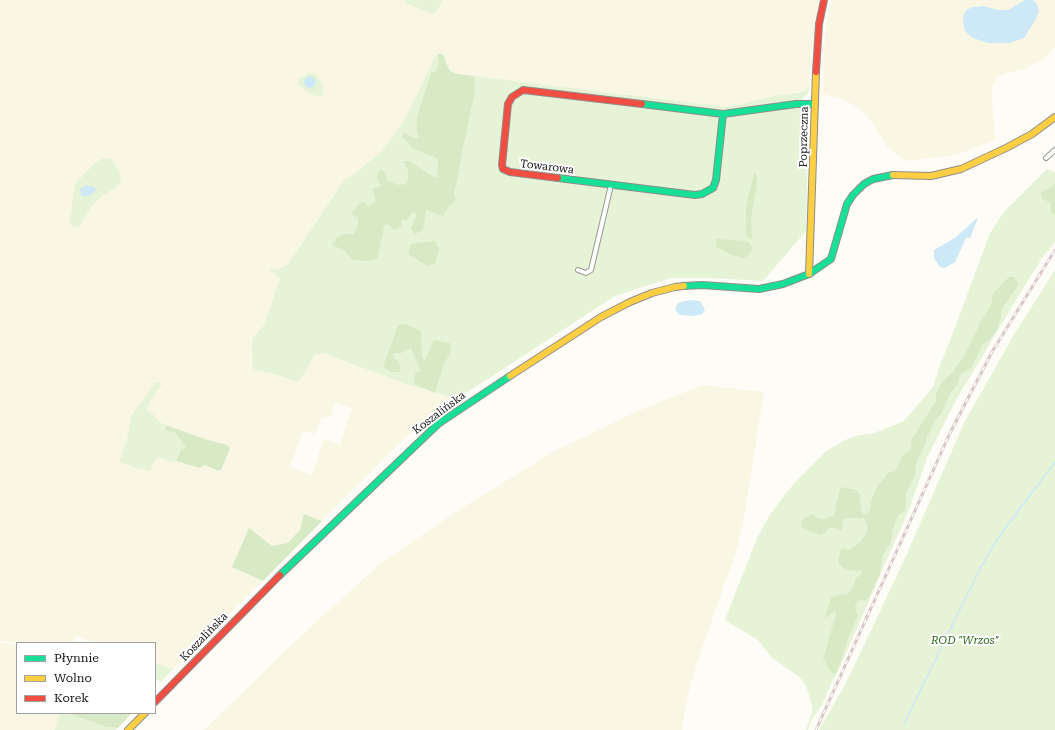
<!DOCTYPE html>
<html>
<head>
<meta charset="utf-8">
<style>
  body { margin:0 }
  #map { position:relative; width:1055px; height:730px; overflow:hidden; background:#fdfcf7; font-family:"Roboto Serif",serif }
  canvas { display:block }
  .legend { position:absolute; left:16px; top:642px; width:140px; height:72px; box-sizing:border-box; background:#fff; border:1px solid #a0a0a0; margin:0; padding:5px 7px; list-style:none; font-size:12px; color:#111 }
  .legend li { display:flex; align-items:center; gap:8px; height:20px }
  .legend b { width:20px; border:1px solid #a0a0a0 }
</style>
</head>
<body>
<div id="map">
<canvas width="1055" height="730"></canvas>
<ul class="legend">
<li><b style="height:5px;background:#16e098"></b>Płynnie</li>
<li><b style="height:5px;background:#ffcf43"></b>Wolno</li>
<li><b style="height:5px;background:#f24e42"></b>Korek</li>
</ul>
</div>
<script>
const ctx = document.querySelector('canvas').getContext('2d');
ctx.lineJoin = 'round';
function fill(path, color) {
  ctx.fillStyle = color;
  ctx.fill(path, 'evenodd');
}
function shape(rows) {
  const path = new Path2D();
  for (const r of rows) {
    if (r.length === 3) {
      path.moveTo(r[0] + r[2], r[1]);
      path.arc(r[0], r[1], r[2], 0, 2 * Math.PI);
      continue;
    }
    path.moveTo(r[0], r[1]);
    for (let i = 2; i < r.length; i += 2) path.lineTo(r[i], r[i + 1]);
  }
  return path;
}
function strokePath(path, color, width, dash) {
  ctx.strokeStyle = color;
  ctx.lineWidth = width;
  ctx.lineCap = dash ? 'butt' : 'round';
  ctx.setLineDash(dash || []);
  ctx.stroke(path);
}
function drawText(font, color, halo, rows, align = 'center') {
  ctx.font = font + ' "Roboto Serif",serif';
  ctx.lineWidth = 4;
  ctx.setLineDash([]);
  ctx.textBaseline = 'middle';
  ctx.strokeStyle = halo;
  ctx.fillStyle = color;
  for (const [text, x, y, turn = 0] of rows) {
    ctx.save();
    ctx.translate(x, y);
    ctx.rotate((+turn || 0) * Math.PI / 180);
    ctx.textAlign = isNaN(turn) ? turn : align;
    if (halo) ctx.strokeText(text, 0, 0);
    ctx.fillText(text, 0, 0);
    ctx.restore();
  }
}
const farmland = shape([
  [0,0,819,0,813,36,809,83,807,90,803,92,778,95,728,107,457,74,450,71,446,63,444,56,435,57,407,115,393,137,380,153,357,172,344,180,288,264,271,272,280,278,264,325,256,333,251,356,252,364,253,368,255,370,274,374,297,382,302,377,314,356,318,354,325,354,406,384,457,399,434,415,403,440,286,557,233,567,263,581,173,669,155,663,155,643,95,643,76,636,73,643,17,643,0,641],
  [161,384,150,401,146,410,152,413,160,422,164,424,205,439,227,445,230,449,221,470,216,470,211,467,204,465,200,468,181,461,176,461,174,463,157,457,136,468,119,462,127,439,131,416],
  [335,402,352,408,340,444,324,439,312,475,290,467,303,431,315,434,321,418,331,416],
  [832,0,1025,0,1008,10,998,10,984,6,974,7,968,9,963,19,964,28,966,32,1024,38,1036,19,1039,11,1037,4,1033,0,1055,0,1055,47,1044,59,1024,69,1004,74,999,77,995,81,992,87,992,97,995,140,956,155,905,161,887,147,873,123,861,110,845,100,823,94,825,30],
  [702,385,764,392,744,518,738,546,697,663,687,698,682,730,204,730,307,630,380,564,457,511,555,451,640,410],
  [0,642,17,645,17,713,59,713,55,730,0,730]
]);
const green = shape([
  [404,0,442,0,438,10,432,14,408,4],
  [438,54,441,54,444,56,446,63,450,71,457,74,728,107,778,95,803,92,807,90,809,83,809,92,803,98,803,108,809,111,806,231,763,281,709,278,671,278,615,296,457,399,406,384,325,354,318,354,314,356,302,377,298,382,274,374,255,370,253,368,252,364,252,340,254,336,264,325,280,278,271,272,270,268,274,270,279,269,288,264,344,180,357,172,380,153,393,137,407,115,435,57],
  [309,73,316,74,319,78,323,88,323,96,318,97,307,92,298,84,299,79],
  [104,158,111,159,115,164,121,176,120,184,101,197,93,204,79,227,73,227,69,220,72,211,72,200,75,184,96,162],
  [1047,169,1055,172,1055,242,1049,251,1047,251,1030,277,956,400,927,458,910,507,836,676,833,680,822,705,812,719,808,730,806,730,812,712,812,705,806,686,802,680,798,676,772,658,758,640,725,620,757,538,769,516,783,497,797,480,825,452,845,440,859,435,872,434,904,421,933,387,940,365,953,333,990,233,1004,212],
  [1055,270,1055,730,819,730,847,681,906,556,964,423,1015,333],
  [156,382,162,384,150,401,146,410,152,413,160,422,166,425,165,428,174,432,185,446,185,448,181,449,176,461,174,463,157,457,150,471,136,468,119,462,127,439,131,416],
  [155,663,173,669,161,682,155,679],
  [59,713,73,715,106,727,115,727,117,729,115,730,55,730]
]);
const forest = shape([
  [438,54,441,54,444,56,446,63,450,71,457,74,474,76,475,89,474,97,468,123,454,195,457,199,449,206,443,216,426,210,423,230,415,234,411,228,417,213,412,213,407,220,401,220,401,227,394,230,388,224,384,226,378,258,369,261,352,260,344,250,332,245,338,237,345,234,354,234,358,225,358,218,351,214,355,208,363,201,369,207,376,201,372,189,382,186,377,179,377,173,381,170,384,172,388,181,399,185,406,184,408,180,408,170,403,161,409,161,434,177,437,177,438,159,412,148,408,142,402,137,403,133,414,138,419,138,416,126,419,110,431,73,436,71,439,63],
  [754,173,757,176,757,186,751,218,752,239,749,239,746,233,746,207],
  [1055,183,1055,215,1051,213,1050,203,1042,198,1041,192,1052,187],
  [716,239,747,241,753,248,748,256,742,258,727,253,717,247],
  [435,241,439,249,435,264,427,266,408,254,410,245,416,243],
  [1009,277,1014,277,1018,283,1016,289,1011,295,1007,302,1005,304,1001,312,1001,318,997,330,989,340,982,345,972,367,960,375,958,384,950,394,941,414,935,421,927,437,926,443,916,463,915,475,906,493,906,504,905,511,898,516,893,528,891,542,883,555,880,574,867,601,861,600,857,602,855,607,858,616,849,636,838,669,835,674,832,673,823,659,836,614,835,611,826,618,825,616,831,598,839,594,846,595,852,589,856,578,861,575,862,571,846,570,838,563,841,548,850,550,860,542,866,534,868,527,864,518,850,518,842,520,843,528,840,531,833,527,828,528,826,533,820,535,801,527,802,520,812,514,817,518,823,519,834,516,836,504,841,487,857,490,860,496,861,510,863,514,869,512,872,498,877,487,888,473,895,471,903,455,911,450,912,439,936,401,936,395,941,383,952,373,964,356,983,317,991,305,993,294,1002,284],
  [405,324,421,331,422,357,425,360,434,340,450,343,451,352,444,364,435,393,414,384,415,374,421,371,411,348,401,353,394,353,393,357,398,361,401,367,400,372,391,372,383,367,398,325],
  [166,425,205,439,227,445,230,449,221,470,218,471,205,465,200,468,176,461,181,449,185,448,185,446,174,432,167,431,165,428],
  [304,514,322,521,263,581,232,567,249,528,272,546,288,543,300,530],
  [64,713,128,713,131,714,117,729,115,727,106,727,73,715]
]);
const water = shape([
  [1025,0,1033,0,1037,4,1039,11,1036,19,1024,38,1009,43,988,43,973,38,966,32,964,28,963,19,964,13,968,9,974,7,984,6,998,10,1008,10],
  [310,82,6],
  [86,185,94,187,96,190,89,196,81,196,80,189],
  [977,218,978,218,970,238,966,238,955,262,945,268,940,267,934,258,934,250,955,238],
  [690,300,700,301,705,310,702,314,692,316,680,315,675,310,678,303]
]);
const stream = shape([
  [904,725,914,703,979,571,993,546,1003,531,1055,462]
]);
const street = shape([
  [1046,158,1055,150],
  [578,270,586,273,591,270,611,185]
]);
const fast = shape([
  [642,104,723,114,796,104,815,104],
  [558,178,695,195,702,194,713,188,716,180,723,114],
  [684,286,702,285,759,289,783,284,809,274,831,259,847,204,853,195,864,184,873,179,893,175],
  [280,575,438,424,510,376]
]);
const slow = shape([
  [893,175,931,176,961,169,1006,148,1032,134,1055,117],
  [809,274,816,72],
  [510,376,601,317,630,302,652,293,675,287,684,286],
  [128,730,145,713]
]);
const jam = shape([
  [816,72,819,24,824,0],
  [558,178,510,172,503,169,502,165,508,104,512,97,523,90,642,104],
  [155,702,280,575]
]);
const rail = shape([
  [816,730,950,433,992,352,1055,250]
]);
const streetNames = [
  ["Poprzeczna",804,137,-89],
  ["Towarowa",547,167,7],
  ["Koszalińska",439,413,-37],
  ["Koszalińska",204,637,-46]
];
const parkNames = [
  ["ROD \"Wrzos\"",965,641]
];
fill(farmland, '#f9f7e4');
fill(green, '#e7f3d7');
fill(forest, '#d8eac5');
fill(water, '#cde8f7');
strokePath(stream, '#cde8f7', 1.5);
strokePath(street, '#979795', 6);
strokePath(fast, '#8e8d8b', 8);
strokePath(slow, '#8e8d8b', 8);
strokePath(jam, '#8e8d8b', 8);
strokePath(street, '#fffffe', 4);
strokePath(fast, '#16e098', 6);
strokePath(slow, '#ffcf43', 6);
strokePath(jam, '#f24e42', 6);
strokePath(rail, '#d9c6c7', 3);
strokePath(rail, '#fff', 1.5, [4.5]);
drawText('11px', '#111', '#fff', streetNames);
drawText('italic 11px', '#2f6b1f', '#fff', parkNames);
</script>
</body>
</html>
